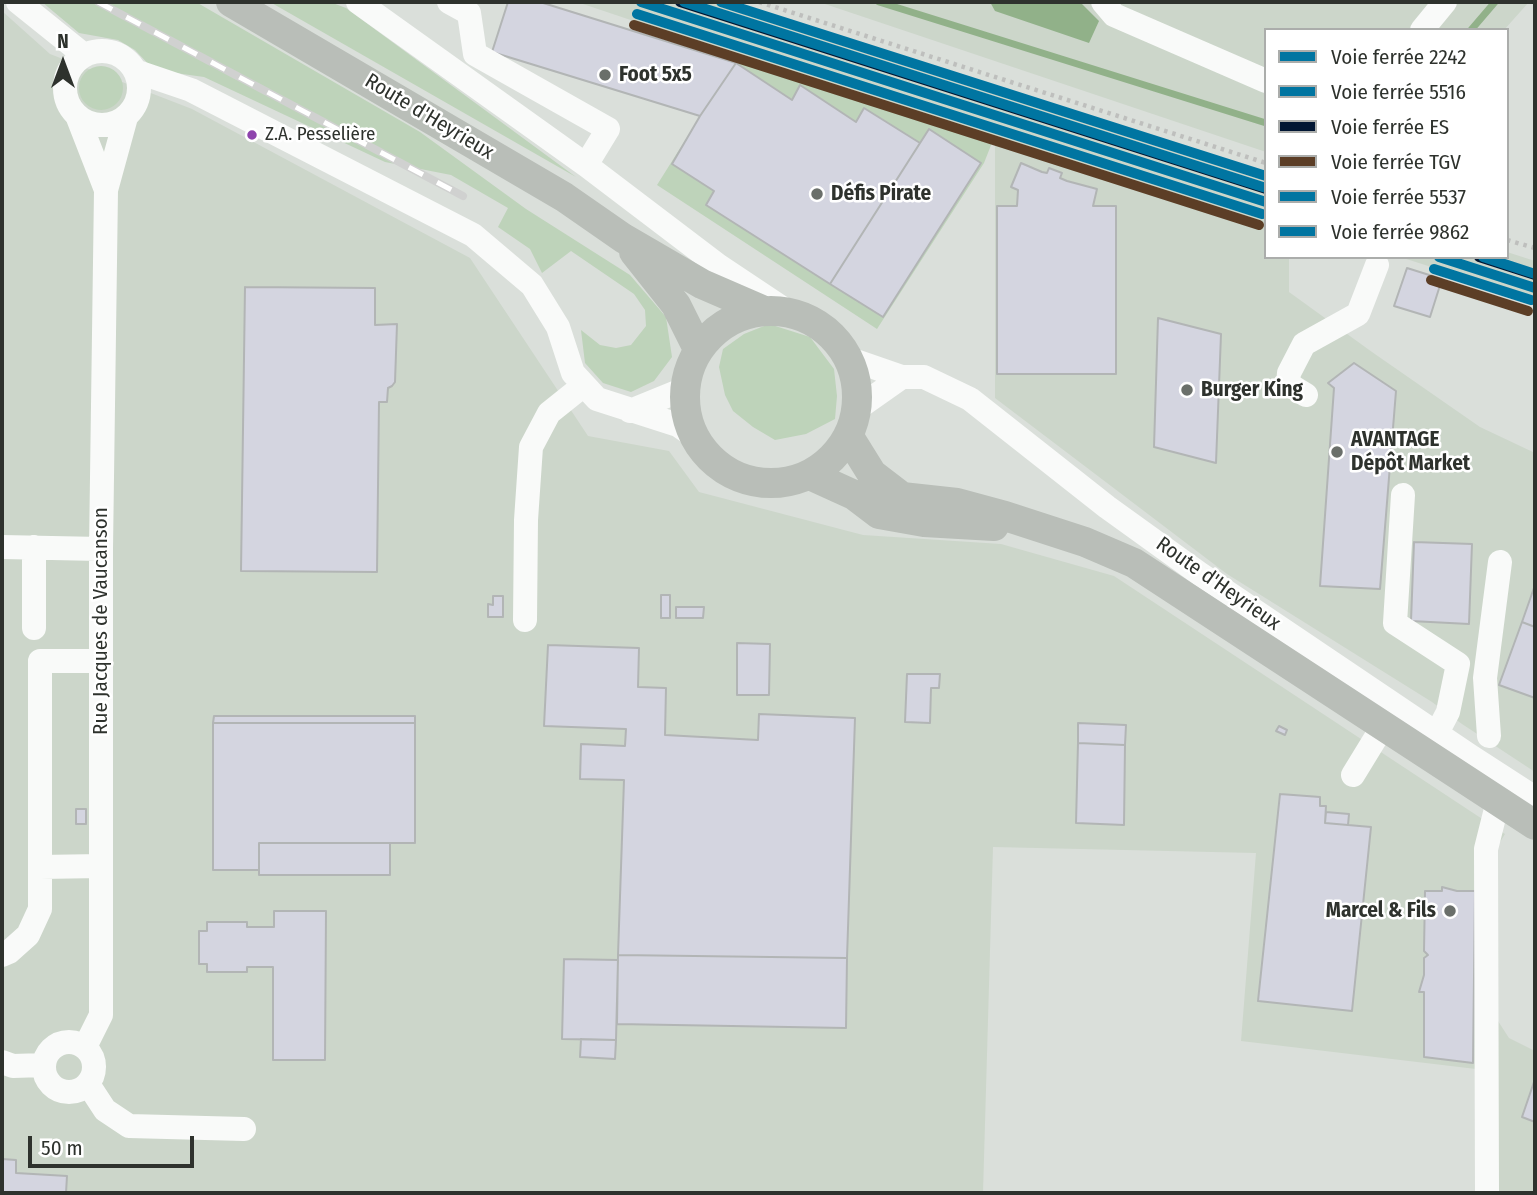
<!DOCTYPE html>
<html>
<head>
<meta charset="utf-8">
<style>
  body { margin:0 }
  #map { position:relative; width:1537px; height:1195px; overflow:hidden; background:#dadfda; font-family:"Fira Sans Condensed",sans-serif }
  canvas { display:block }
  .frame { position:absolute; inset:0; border:4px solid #2e322d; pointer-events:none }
  .legend { position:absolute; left:1264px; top:28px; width:245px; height:231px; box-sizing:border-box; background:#fff; border:2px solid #abadab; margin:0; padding:9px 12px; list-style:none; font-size:21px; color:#2e322d }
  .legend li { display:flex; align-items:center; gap:14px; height:35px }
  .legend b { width:35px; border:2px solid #abadab }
  .north { position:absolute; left:28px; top:28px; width:70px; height:70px; -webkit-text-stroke:5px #fff; paint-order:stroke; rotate:0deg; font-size:19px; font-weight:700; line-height:28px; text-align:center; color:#2e322d }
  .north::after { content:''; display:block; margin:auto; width:24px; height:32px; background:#2e322d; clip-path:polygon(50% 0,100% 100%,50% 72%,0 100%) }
  .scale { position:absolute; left:28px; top:1136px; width:166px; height:32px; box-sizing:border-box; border:4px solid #2e322d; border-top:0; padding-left:9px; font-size:21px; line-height:24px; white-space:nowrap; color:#2e322d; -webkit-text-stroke:5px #fff; paint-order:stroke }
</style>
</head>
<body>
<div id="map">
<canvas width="1537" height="1195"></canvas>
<div class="frame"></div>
<ul class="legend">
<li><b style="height:9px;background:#0075a1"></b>Voie ferrée 2242</li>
<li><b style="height:9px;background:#0075a1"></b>Voie ferrée 5516</li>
<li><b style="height:9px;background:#011633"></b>Voie ferrée ES</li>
<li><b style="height:9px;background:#5c3e26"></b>Voie ferrée TGV</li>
<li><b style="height:9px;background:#0075a1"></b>Voie ferrée 5537</li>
<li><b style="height:9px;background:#0075a1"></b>Voie ferrée 9862</li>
</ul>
<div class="north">N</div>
<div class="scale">50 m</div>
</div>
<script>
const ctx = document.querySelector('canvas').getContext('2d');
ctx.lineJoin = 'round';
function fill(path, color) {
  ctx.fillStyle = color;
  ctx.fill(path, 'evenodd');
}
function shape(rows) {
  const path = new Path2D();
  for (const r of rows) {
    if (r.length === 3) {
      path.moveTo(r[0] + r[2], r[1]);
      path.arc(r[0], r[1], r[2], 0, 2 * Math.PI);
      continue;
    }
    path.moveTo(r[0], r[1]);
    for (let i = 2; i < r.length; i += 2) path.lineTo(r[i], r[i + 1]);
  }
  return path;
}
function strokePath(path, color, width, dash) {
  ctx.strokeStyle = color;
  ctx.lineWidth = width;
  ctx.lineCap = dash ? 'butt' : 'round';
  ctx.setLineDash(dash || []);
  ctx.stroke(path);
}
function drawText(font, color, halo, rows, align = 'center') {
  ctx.font = font + ' "Fira Sans Condensed",sans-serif';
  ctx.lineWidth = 5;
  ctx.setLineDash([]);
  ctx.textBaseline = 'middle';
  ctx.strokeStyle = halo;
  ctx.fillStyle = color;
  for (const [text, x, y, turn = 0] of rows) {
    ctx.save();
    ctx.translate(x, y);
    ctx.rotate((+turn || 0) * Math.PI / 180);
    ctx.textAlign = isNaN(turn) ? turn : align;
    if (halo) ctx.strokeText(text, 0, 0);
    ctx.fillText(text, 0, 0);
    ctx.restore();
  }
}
const built = shape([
  [577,2,727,2,1266,175,1266,257,1289,257,1289,292,1372,352,1480,427,1535,453,1535,772,1462,724,1432,702,1227,574,995,398,995,135,738,56],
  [819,2,1529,2,1504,30,1266,30,1266,152],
  [2,11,50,54,192,109,470,258,588,436,669,451,699,492,863,535,1001,544,1114,576,1505,834,1494,852,1496,1018,1509,1038,1535,1051,1535,1193,1475,1193,1476,1069,1241,1041,1256,853,993,847,983,1193,2,1193],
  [1507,252,1535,261,1535,300,1400,257,1507,257]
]);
const green = shape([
  [42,2,196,2,420,132,526,209,630,275,666,317,672,357,654,381,631,392,603,383,585,363,581,330,600,345,616,348,631,345,646,326,645,310,634,294,571,251,542,273,530,249,498,227,508,208,451,175,385,162,204,77,154,70,135,50,118,40,79,33],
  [270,2,330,2,346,8,576,177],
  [738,56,995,135,984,163,877,329,657,185],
  [101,88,22],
  [769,324,810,337,834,369,837,396,835,419,806,434,775,440,753,427,733,411,725,395,719,367,723,349,744,334]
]);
const water = shape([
  [990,2,1080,2,1099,21,1089,43,995,11]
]);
const stream = shape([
  [879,2,1266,123],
  [1471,30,1495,2]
]);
const building = shape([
  [508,2,540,2,736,63,700,116,492,52,508,2],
  [736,63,792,100,800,85,856,122,864,108,920,143,830,284,706,205,714,191,672,164,700,116,736,63],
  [929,129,981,163,883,317,830,284,929,129],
  [1021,163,1042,172,1047,173,1049,168,1062,173,1060,178,1067,181,1097,189,1093,206,1116,206,1116,374,997,374,997,206,1017,206,1018,190,1011,187,1021,163],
  [1407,268,1442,279,1430,317,1394,306,1407,268],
  [245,287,375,288,375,325,397,324,395,382,392,386,388,388,387,402,379,402,377,572,241,571,245,287],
  [1158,318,1221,334,1216,463,1154,447,1158,318],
  [1354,363,1396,391,1380,589,1320,586,1334,388,1328,383,1354,363],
  [1414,542,1472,544,1469,624,1411,621,1414,542],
  [1535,585,1535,627,1522,622,1535,585],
  [661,595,670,595,670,618,661,618,661,595],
  [493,596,503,596,503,617,488,617,488,604,493,605,493,596],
  [676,607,704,607,703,618,676,618,676,607],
  [1522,622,1535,627,1535,698,1499,685,1522,622],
  [737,643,770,644,769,695,737,695,737,643],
  [548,645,639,648,638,687,666,688,665,735,758,740,759,714,855,718,847,958,618,955,624,780,580,779,581,744,625,746,626,729,544,726,548,645],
  [907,674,940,674,939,688,931,688,930,723,905,722,907,674],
  [214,716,415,716,415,723,213,723,214,716],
  [213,723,415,723,415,843,259,843,259,870,213,870,213,723],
  [1078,723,1126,725,1125,745,1078,743,1078,723],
  [1279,726,1287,730,1285,735,1276,731,1279,726],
  [1078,743,1125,745,1124,825,1076,823,1078,743],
  [1280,794,1320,797,1320,806,1326,806,1325,823,1371,827,1352,1011,1258,1001,1280,794],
  [76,809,86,809,86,824,76,824,76,809],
  [1326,812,1349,814,1348,825,1325,823,1326,812],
  [259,843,390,843,390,875,259,875,259,843],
  [1442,887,1457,891,1475,891,1473,1063,1424,1057,1424,992,1419,992,1424,975,1424,958,1428,955,1424,951,1425,891,1442,891,1442,887],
  [274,911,326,911,325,1060,273,1060,273,967,247,967,247,972,207,972,207,964,199,964,199,931,207,931,207,922,247,922,247,927,274,927,274,911],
  [618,955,847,958,846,1028,617,1024,618,955],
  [564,959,618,960,616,1040,562,1039,564,959],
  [581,1039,616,1040,615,1059,580,1057,581,1039],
  [1535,1079,1535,1122,1522,1117,1535,1079],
  [2,1159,16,1160,16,1173,67,1176,66,1193,2,1193,2,1159]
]);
const path = shape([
  [759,2,1266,163],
  [1507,240,1535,248]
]);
const minor = shape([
  [18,2,84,55],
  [358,2,586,165,719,266,788,312],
  [449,2,469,13,475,54,608,129,586,165],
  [1103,2,1114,15,1266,81],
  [1422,30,1445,2],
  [102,88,37],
  [135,71,191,90,473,235,532,285,558,327,573,373,597,399,678,425,694,436],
  [78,118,106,190],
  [850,359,902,377,924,377,970,399,1107,507,1200,574,1470,756,1535,798],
  [1306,395,1288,384,1289,373,1304,344,1358,314,1377,265],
  [858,408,902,377],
  [630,411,684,389],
  [1403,495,1395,623,1458,664,1448,712,1437,733],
  [2,547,101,549],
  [34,547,34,628],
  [525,620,526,520,531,447,549,413,584,385],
  [1489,736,1485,678,1500,562],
  [1353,775,1383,726],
  [40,867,101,866],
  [2,955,9,952,28,935,40,909,40,661,101,661],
  [69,1067,25],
  [85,1047,101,1015,101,549,106,190,126,117],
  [2,1062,13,1066,44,1065],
  [88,1084,105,1110,129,1126,244,1129],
  [1487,1193,1486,849,1498,801]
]);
const major = shape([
  [231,2,564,197,623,238,702,284,762,310],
  [634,252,676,305,698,349],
  [771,397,86],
  [849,437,872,474,902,497,957,503,1005,516,1085,542,1134,563,1535,825],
  [810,475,854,495,879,514,924,522,994,526]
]);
const rail = shape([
  [98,2,463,196]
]);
const rail1 = shape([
  [641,2,1266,202],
  [1439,257,1535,288]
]);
const rail2 = shape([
  [637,14,1262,214],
  [1434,269,1531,300]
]);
const rail3 = shape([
  [680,2,1266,189],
  [1479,257,1535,275]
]);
const rail4 = shape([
  [634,25,1259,225],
  [1431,280,1528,311]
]);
const rail5 = shape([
  [684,2,1266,188],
  [1483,257,1535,274]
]);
const rail6 = shape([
  [721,2,1266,176]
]);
const markers = [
  [605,75,7,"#6a6f6a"],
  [252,135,6,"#8e44ad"],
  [817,194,7,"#6a6f6a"],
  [1187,390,7,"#6a6f6a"],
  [1337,452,7,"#6a6f6a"],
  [1450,911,7,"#6a6f6a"]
];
const busNames = [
  ["Z.A. Pesselière",265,135]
];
const poiNames = [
  ["Foot 5x5",619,75],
  ["Défis Pirate",831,194],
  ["Burger King",1201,390],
  ["AVANTAGE",1351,440],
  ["Dépôt Market",1351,464],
  ["Marcel & Fils",1436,911,"right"]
];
const streetNames = [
  ["Route d'Heyrieux",429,117,31],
  ["Route d'Heyrieux",1218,584,35],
  ["Rue Jacques de Vaucanson",101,621,-90]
];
fill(built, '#ccd6ca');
fill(green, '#bed3ba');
fill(water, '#91b189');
strokePath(stream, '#91b189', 7);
fill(building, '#d4d5e0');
strokePath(building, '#b2b5b5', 2);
strokePath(path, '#bebfbd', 4.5, [3.5, 5]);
strokePath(minor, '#f9faf9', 24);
strokePath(major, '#b9beb8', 30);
strokePath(rail, '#d0d1d0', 8);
strokePath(rail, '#fff', 5, [16]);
strokePath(rail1, '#0075a1', 10);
strokePath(rail2, '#0075a1', 10);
strokePath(rail3, '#011633', 10);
strokePath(rail4, '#5c3e26', 10);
strokePath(rail5, '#0075a1', 10);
strokePath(rail6, '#0075a1', 10);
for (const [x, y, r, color] of markers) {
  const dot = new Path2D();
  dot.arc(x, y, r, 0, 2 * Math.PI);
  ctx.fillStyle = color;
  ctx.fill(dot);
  strokePath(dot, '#fff', 2.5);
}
drawText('19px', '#2e322d', '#fff', busNames, 'left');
drawText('bold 21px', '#2e322d', '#fff', poiNames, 'left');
drawText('21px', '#2e322d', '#fff', streetNames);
</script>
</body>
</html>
